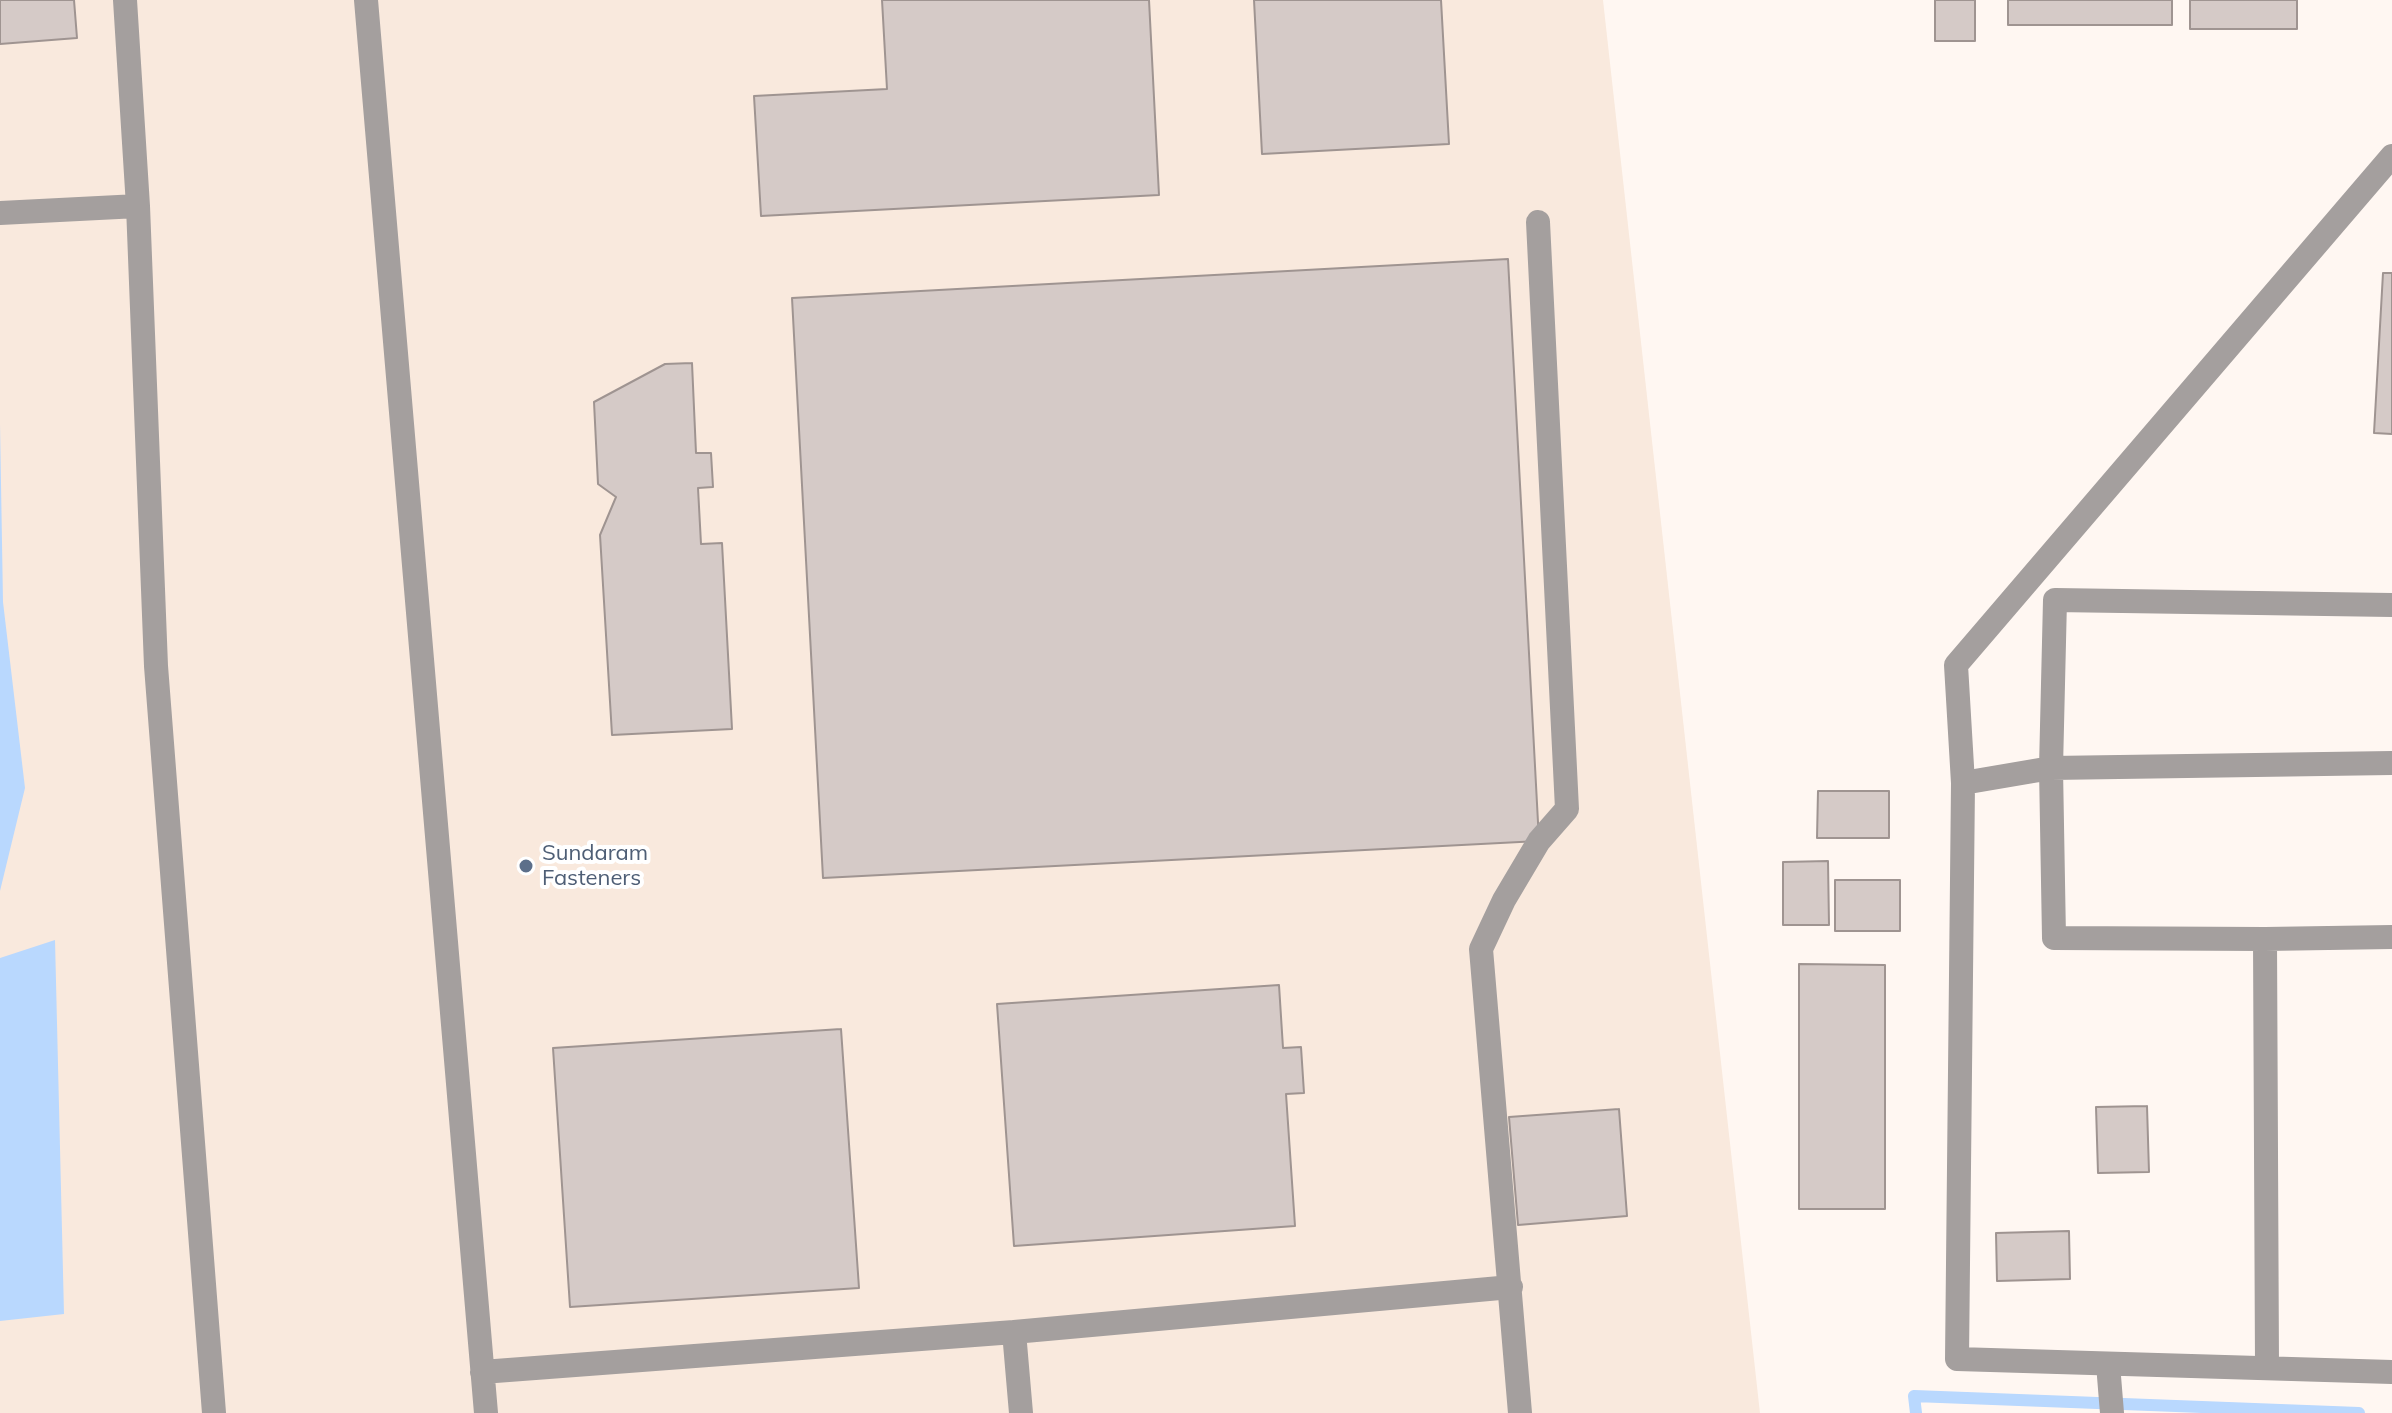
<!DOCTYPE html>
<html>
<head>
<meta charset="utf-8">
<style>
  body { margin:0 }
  canvas { display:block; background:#fff7f2 }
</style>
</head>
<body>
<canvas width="2392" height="1413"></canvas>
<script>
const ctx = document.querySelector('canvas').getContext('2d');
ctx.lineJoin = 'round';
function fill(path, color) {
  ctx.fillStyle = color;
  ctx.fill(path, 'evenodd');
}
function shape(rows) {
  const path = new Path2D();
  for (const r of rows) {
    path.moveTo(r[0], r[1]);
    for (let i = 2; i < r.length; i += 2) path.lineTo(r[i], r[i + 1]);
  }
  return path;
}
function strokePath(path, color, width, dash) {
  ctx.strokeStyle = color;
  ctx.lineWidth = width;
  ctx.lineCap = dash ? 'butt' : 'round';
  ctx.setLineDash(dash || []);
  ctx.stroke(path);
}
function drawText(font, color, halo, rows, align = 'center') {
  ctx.font = font + ' Mulish,sans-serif';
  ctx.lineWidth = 8;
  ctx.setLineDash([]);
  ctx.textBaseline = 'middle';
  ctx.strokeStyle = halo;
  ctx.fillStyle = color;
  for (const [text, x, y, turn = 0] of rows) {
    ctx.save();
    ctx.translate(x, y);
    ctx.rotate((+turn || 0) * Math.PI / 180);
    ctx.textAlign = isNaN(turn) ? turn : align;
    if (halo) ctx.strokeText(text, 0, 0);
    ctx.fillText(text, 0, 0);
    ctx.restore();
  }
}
const built = shape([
  [0,0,1603,0,1760,1413,0,1413]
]);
const water = shape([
  [0,424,3,602,25,788,0,891],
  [55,940,64,1314,0,1321,0,958]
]);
const stream = shape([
  [1916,1413,1914,1396,2359,1413]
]);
const building = shape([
  [0,0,74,0,77,38,0,44,0,0],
  [882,0,1149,0,1159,195,761,216,754,96,887,89,882,0],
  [1254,0,1441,0,1449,144,1262,154,1254,0],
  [1935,0,1975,0,1975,41,1935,41,1935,0],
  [2008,0,2172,0,2172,25,2008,25,2008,0],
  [2190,0,2297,0,2297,29,2190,29,2190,0],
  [1508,259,1539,841,823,878,792,298,1508,259],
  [2383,273,2392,273,2392,434,2374,433,2383,273],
  [692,363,696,453,711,453,713,487,698,488,701,544,722,543,732,729,612,735,600,535,616,497,598,484,594,402,665,364,692,363],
  [1818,791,1889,791,1889,838,1817,838,1818,791],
  [1828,861,1829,925,1783,925,1783,862,1828,861],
  [1835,880,1900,880,1900,931,1835,931,1835,880],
  [1799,964,1885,965,1885,1209,1799,1209,1799,964],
  [1279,985,1283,1048,1301,1047,1304,1093,1286,1094,1295,1226,1014,1246,997,1004,1279,985],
  [841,1029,859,1288,570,1307,553,1048,841,1029],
  [2147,1106,2149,1172,2098,1173,2096,1107,2147,1106],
  [1619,1109,1627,1216,1518,1225,1509,1117,1619,1109],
  [2069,1231,2070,1279,1997,1281,1996,1233,2069,1231]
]);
const minor = shape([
  [125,0,138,206,156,666,214,1413],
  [366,0,486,1413],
  [2392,156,1956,665,1963,783,1957,1359,2392,1372],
  [0,213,138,206],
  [1963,783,2051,768,2392,763],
  [2265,939,2054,938,2051,768,2055,600,2392,605],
  [1014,1332,1021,1413],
  [2108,1364,2112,1413],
  [2267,1365,2265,939,2392,937],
  [482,1372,1014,1332,1511,1287],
  [1520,1413,1481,949,1504,900,1539,841,1567,809,1538,222]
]);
const markers = [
  [526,866,8,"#5c6f8a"]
];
const serviceNames = [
  ["Sundaram",542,853],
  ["Fasteners",542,878]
];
fill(built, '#f9e9dd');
fill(water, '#b9d8fe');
strokePath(stream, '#b9d8fe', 12);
fill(building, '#d5cac7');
strokePath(building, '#9f9491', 2);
strokePath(minor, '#a49f9e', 24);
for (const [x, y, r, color] of markers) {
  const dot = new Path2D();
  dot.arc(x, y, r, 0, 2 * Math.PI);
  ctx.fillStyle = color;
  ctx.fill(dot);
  strokePath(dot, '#fff', 3);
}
drawText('22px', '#4e5e75', '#fff', serviceNames, 'left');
</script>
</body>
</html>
